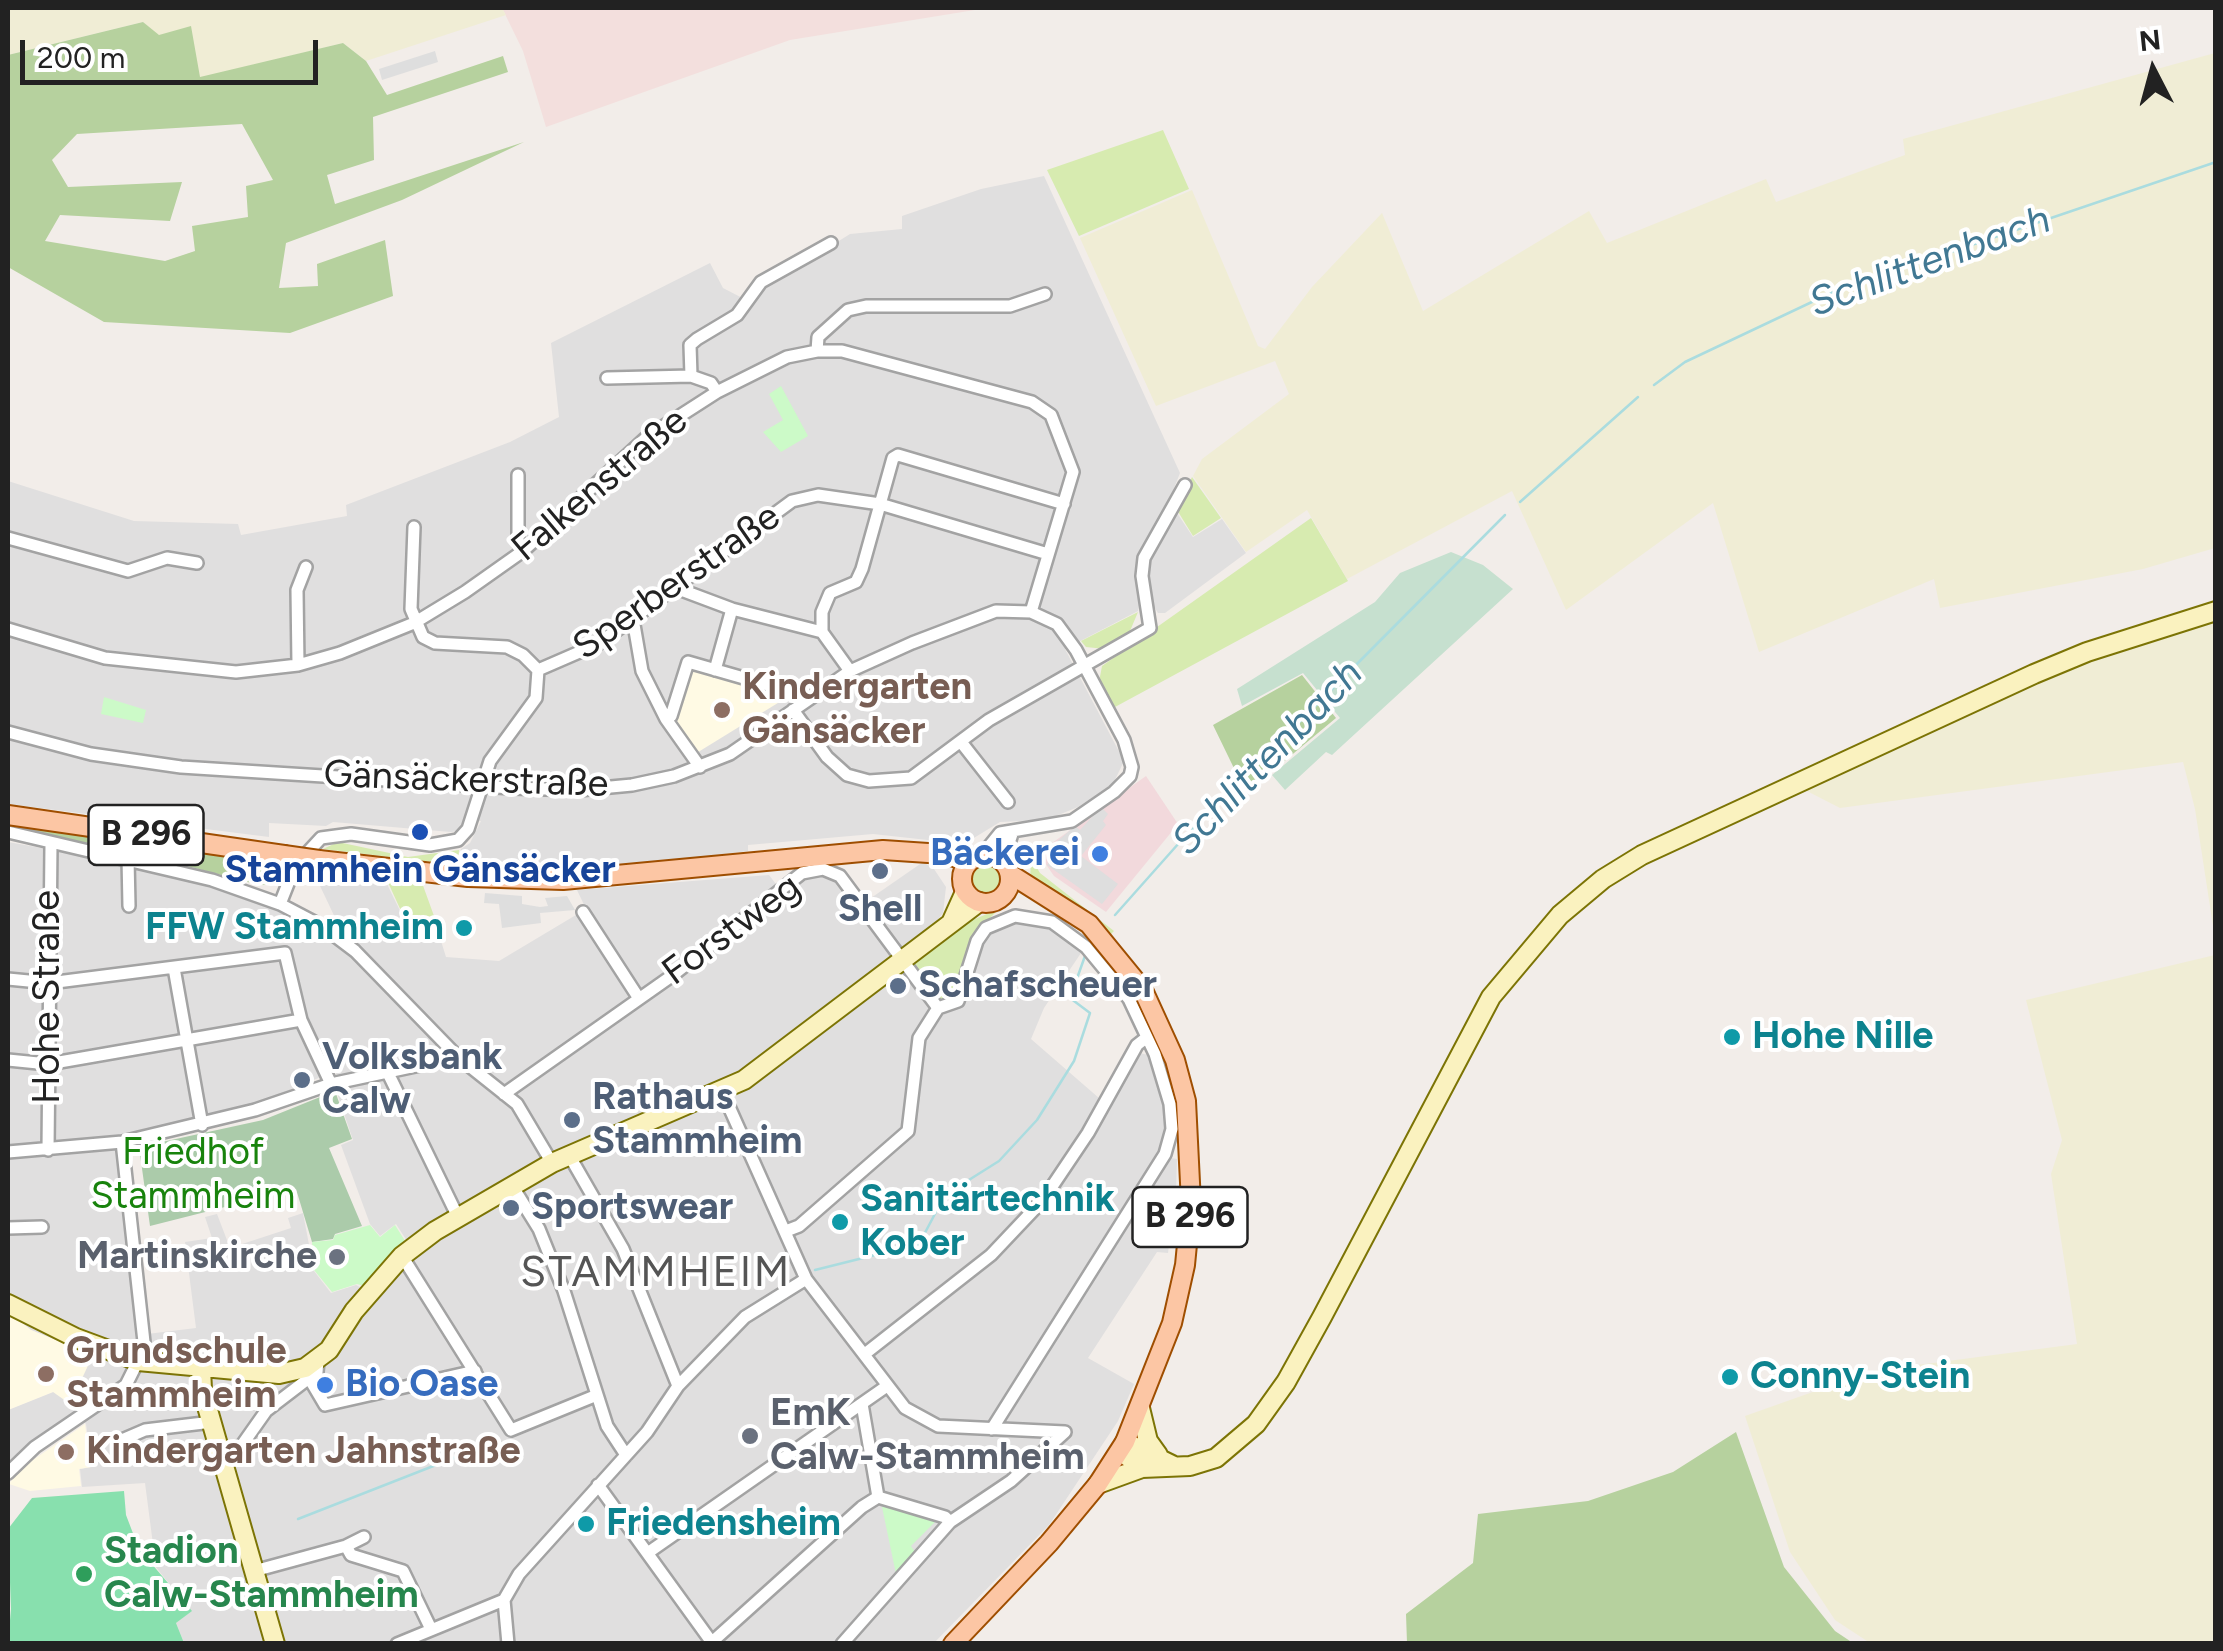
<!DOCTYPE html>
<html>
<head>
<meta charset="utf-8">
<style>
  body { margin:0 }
  #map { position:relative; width:2223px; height:1651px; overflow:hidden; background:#f2ede9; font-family:Figtree,sans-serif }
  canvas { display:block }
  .frame { position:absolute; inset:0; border:10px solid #222; pointer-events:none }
  .north { position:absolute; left:2103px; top:20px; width:100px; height:100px; -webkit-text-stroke:8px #fff; paint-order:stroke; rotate:354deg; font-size:28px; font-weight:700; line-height:40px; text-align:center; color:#222 }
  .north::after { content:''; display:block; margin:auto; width:35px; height:45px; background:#222; clip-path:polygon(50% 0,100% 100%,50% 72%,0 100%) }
  .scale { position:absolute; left:20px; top:40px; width:298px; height:45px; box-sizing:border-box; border:5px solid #222; border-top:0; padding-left:12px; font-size:30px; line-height:35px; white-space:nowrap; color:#222; -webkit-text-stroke:8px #fff; paint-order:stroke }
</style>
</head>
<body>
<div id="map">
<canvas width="2223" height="1651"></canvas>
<div class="frame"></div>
<div class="north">N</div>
<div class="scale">200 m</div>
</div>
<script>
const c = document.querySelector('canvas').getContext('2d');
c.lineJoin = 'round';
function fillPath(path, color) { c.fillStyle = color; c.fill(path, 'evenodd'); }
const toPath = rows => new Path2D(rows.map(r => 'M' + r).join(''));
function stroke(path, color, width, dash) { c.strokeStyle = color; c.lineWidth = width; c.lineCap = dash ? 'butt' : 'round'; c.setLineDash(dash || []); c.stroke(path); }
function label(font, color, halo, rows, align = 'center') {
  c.font = font + ' Figtree,sans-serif'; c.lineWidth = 8; c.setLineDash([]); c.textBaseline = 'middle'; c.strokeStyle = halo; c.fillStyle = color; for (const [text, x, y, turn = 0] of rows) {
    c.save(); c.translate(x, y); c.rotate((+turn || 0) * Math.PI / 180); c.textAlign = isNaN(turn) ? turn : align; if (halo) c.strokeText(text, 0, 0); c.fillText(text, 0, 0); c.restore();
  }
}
fillPath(toPath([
  [1044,176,1180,473,1169,501,1193,537,1222,519,1246,553,1165,613,1158,613,1153,605,1139,606,1138,611,1065,649,1124,761,1113,784,1078,807,1046,820,1000,822,964,844,873,834,748,845,748,851,655,863,561,868,460,864,461,849,470,843,481,821,464,819,458,831,451,832,333,822,326,826,269,823,269,837,8,804,8,481,134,521,238,524,241,535,347,516,346,505,510,442,559,417,551,343,710,263,723,288,752,303,759,291,850,234,902,229,902,216,981,189],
  [8,842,120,862,222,889,279,912,327,941,339,926,312,869,384,878,407,925,437,928,446,957,499,961,586,909,577,890,769,875,782,892,801,876,827,874,838,879,858,907,923,862,934,869,946,887,943,913,930,930,892,958,940,1017,967,997,981,939,995,925,1022,920,1048,928,1081,953,1044,1008,1031,1039,1107,1105,1139,1053,1149,1055,1166,1112,1166,1137,1158,1156,1177,1159,1176,1192,1168,1253,1157,1252,1088,1358,1134,1384,1118,1421,1049,1525,934,1643,184,1643,176,1623,191,1611,151,1561,154,1552,145,1483,82,1487,80,1469,92,1467,86,1424,77,1411,8,1463,8,1410,53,1392,92,1356,31,1330,8,1312],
  [335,1071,341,1088,336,1090,353,1140,341,1145,370,1224,380,1236,396,1224,409,1244,365,1290,356,1285,331,1293,314,1271,303,1213,288,1218,291,1228,230,1248,217,1214,205,1217,212,1238,185,1242,196,1328,139,1335,116,1138,266,1100]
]), '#e0dfdf');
fillPath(toPath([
  [1146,776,1178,824,1106,912,1054,876,1038,853]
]), '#f2d9dc');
fillPath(toPath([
  [694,666,787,693,786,698,695,754,674,723,688,670],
  [8,1312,31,1330,93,1355,70,1404,53,1392,8,1410],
  [85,1424,91,1467,79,1469,81,1486,30,1491,9,1484,20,1469]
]), '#fffae4');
fillPath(toPath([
  [502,8,987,8,790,40,546,127,523,51]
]), '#f3dfdd');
fillPath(toPath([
  [8,8,502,8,506,15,366,61,343,43,200,78,143,22,8,55],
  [2215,53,2215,548,2143,569,1940,608,1934,579,1759,652,1713,503,1566,610,1512,491,1347,579,1307,510,1246,552,1193,476,1202,459,1289,394,1275,361,1156,406,1080,238,1192,190,1258,346,1265,349,1312,287,1382,213,1423,311,1589,211,1607,243,1766,179,1776,202,1905,155,1903,139],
  [2215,616,2215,939,2195,809,2183,762,1840,808,1801,788,2087,658],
  [2215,955,2215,1643,1870,1643,1835,1620,1790,1552,1745,1416,1872,1371,2077,1344,2051,1174,2062,1140,2026,1000]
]), '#f0edd5');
fillPath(toPath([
  [1163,130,1189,189,1079,236,1047,170],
  [1192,477,1221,518,1193,536,1177,510],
  [1311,518,1348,581,1115,707,1110,705,1099,682,1102,666],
  [1138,612,1130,631,1105,649,1086,647,1081,641],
  [338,842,408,857,459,850,458,865,323,849],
  [1031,858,1040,873,1114,931,1109,936,1030,882],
  '967 879a19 19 0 1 1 38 0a19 19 0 1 1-38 0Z',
  [386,878,421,880,438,927,407,924],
  [999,909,977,931,955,996,939,1000,911,968,914,962,970,921]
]), '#d7ebb0');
fillPath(toPath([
  [143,22,159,35,191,26,200,77,343,43,366,61,387,95,503,56,508,72,373,117,374,160,327,175,335,204,524,142,402,200,286,243,279,288,318,286,317,264,385,240,393,296,290,333,104,322,8,267,8,55],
  [242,124,273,180,246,186,248,217,192,226,195,251,165,261,45,241,60,215,170,221,182,182,68,187,52,160,77,134],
  [1302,675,1336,718,1246,793,1213,725],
  [8,821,281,865,272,884,259,885,161,859,51,838,8,826],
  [1736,1432,1784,1567,1835,1631,1853,1643,1407,1643,1406,1614,1473,1563,1478,1514,1588,1501,1673,1472]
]), '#b6d19e');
fillPath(toPath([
  [1451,552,1483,565,1513,589,1332,755,1326,752,1285,790,1272,775,1340,718,1303,673,1242,706,1237,689,1375,602,1400,573]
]), '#c6e0cf');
fillPath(toPath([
  [335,1091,352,1139,329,1148,362,1226,335,1234,333,1239,312,1242,296,1189,150,1226,139,1147,263,1120]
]), '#abcbaa');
fillPath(toPath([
  [781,386,808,436,781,452,763,432,783,420,769,394],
  [104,697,146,710,143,723,101,714],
  [370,1225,380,1237,395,1225,407,1244,367,1287,357,1284,332,1292,314,1270,312,1242,333,1240,335,1235],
  [890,1506,939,1518,911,1546,915,1552,896,1574,882,1507]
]), '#ccfac8');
fillPath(toPath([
  [124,1491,126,1515,139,1549,192,1611,176,1623,184,1643,8,1643,11,1609,8,1529,32,1498]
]), '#88e0ae');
fillPath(toPath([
  [435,51,438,62,382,80,379,69],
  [1101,807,1108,814,1103,821,1106,825,1081,856,1118,884,1102,904,1047,865,1054,857,1047,850,1075,826,1080,830],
  [485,893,522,896,522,904,540,907,548,906,545,898,567,896,575,910,540,913,541,923,502,928,499,904,484,903]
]), '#dedede');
stroke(toPath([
  [1654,385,1685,362,1833,292,2216,162],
  [1520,502,1638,397],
  [1115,915,1179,843,1505,515],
  [815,1270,919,1244,945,1195,999,1161,1037,1120,1074,1061,1090,1013,1070,998,1085,956],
  [298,1519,487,1445]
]), '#aadcdf', 2.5);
const street = toPath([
  [817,351,818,337,848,310,866,306,1010,306,1045,294],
  [691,376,690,345,697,339,737,315,761,282,831,243],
  [607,378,691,376,711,383,717,392],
  [518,475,518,542,523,551],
  [8,538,128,571,167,558,197,563],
  [676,588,732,609,822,632],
  [633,619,642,671,666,719,700,767],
  [8,629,105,658,236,672,298,665,340,653,414,623,465,592,523,551,647,437,717,392,787,357,817,351,842,351,1032,402,1051,415,1073,472,1031,612],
  [298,665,297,590,306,567],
  [538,670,598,644,792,501,818,495,880,504,1048,554],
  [715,670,732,609],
  [850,671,822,632,822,612,830,593,856,582,862,569,893,458,898,455,1064,504],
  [793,710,827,757,847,775,869,781,911,778,989,720,1150,628,1142,576,1144,558,1185,485],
  [666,719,671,716,688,662,796,693,803,702],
  [8,732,91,754,181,767,512,788,579,790,632,785,674,776,730,754,850,671,912,643,996,611,1031,612,1057,624,1076,650,1124,740,1132,767,1130,776,1114,792,1072,821,1000,833,983,854],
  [961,742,1008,802],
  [8,832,212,880,280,904,322,926,355,951,458,1057,517,1104,552,1163],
  [128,858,129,906],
  [1003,861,1013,831],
  [280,904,295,866,321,838,351,834,430,845,458,840,468,829,490,761,536,698,538,670,523,655,507,647,435,643,423,637,411,609,414,527],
  [583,912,638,997],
  [174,968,202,1125],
  [8,979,49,983,285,953,301,1020,331,1084],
  [938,1008,958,1001,977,941,986,928,1015,916,1052,922,1086,947,1129,999,1155,1054,1170,1104,1172,1129,1165,1154,992,1429],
  [8,1060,48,1064,301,1020],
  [388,1073,457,1215],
  [722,1091,806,1279,905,1408,938,1426,1065,1432],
  [504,1094,673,975,802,873,823,869,840,876,938,1008],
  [48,1150,51,844],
  [8,1152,122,1142,255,1110,331,1084,458,1057],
  [569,1155,623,1249,678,1386],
  [511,1184,539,1229,564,1291,607,1426,626,1455],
  [8,1228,42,1227],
  [786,1231,799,1226,908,1131,919,1038,938,1008],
  [402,1256,511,1430,597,1395],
  [866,1353,991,1255,1043,1200,1088,1133,1137,1045,1146,1038],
  [309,1378,325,1405,475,1371],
  [254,1394,266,1411],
  [862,1404,878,1497],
  [124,1439,145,1430,212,1422],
  [223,1456,242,1445,266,1411,317,1372,318,1361],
  [8,1473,35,1447,126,1385,138,1361,144,1342,122,1142],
  [598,1485,713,1644],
  [878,1497,945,1517,950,1522],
  [364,1537,346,1546,351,1555,403,1571,430,1627],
  [649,1552,887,1386],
  [254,1571,346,1546],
  [712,1642,862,1507,878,1497],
  [397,1644,504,1600],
  [508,1644,504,1600,519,1574,647,1432,678,1386,745,1317,806,1279],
  [842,1644,950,1522,1011,1481,1065,1432]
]);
const secondary = toPath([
  [951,923,965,892],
  [8,1304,76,1338,138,1361,279,1374,305,1368,329,1350,354,1311,402,1256,435,1231,552,1163,744,1080,979,902],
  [201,1369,202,1389,275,1644],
  [1140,1408,1148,1441,1158,1455],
  [1125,1442,1128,1457,1142,1468,1190,1466,1216,1458,1256,1424,1286,1382,1322,1317,1491,997,1560,915,1603,879,1642,855,2034,674,2087,652,2216,611],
  [1125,1442,1172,1465],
  [1098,1484,1142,1468]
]);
const primary = toPath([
  [8,815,284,855],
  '962 879a24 24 0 1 1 48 0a24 24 0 1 1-48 0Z',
  [319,860,468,877,563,880,883,850,943,854,968,861],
  [953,1644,1049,1543,1098,1484,1125,1442,1172,1323,1185,1265,1191,1203,1186,1101,1175,1060,1143,990,1089,924,1010,874]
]);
stroke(street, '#a3a3a3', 16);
stroke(secondary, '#7c7405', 22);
stroke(primary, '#9f4e00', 22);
stroke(street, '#fff', 11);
stroke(secondary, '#faf2bf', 18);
stroke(primary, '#fcc6a4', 18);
const primaryBridge = toPath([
  [284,855,319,860]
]);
stroke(primaryBridge, '#9f4e00', 22, []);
stroke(primaryBridge, '#fcc6a4', 18);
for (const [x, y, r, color] of [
  [722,710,10,"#8d6e63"],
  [420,832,10,"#1a4fb4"],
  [1100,854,10,"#3f7fe0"],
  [880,871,10,"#5c6f8a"],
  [464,928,10,"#0f9aa8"],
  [898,986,10,"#5c6f8a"],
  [1732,1037,10,"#0f9aa8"],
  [302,1080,10,"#5c6f8a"],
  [572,1120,10,"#5c6f8a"],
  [511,1208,10,"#5c6f8a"],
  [840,1222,10,"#0f9aa8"],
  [337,1257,10,"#6b7280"],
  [46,1374,10,"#8d6e63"],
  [1730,1377,10,"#0f9aa8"],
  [325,1385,10,"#3f7fe0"],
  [750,1436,10,"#6b7280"],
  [66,1452,10,"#8d6e63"],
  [586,1524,10,"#0f9aa8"],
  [84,1574,10,"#2e9e5b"]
]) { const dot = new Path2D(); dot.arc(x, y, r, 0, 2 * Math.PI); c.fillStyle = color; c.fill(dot); stroke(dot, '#fff', 4); }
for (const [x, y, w] of [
  [146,835,115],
  [1190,1217,115]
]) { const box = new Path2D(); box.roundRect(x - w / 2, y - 30, w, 60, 8); c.fillStyle = '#fff'; c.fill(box); stroke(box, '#222', 2.5); }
label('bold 35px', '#222', null, [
  ["B 296",146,835],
  ["B 296",1190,1217]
]);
label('38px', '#222', '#fff', [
  ["Falkenstraße",600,485,-40],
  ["Sperberstraße",677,582,-35],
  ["Gänsäckerstraße",466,780,2],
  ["Forstweg",732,930,-36],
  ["Hohe Straße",48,997,-90]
]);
label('bold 38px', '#785e54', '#fff', [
  ["Kindergarten",742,688],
  ["Gänsäcker",742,732],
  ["Grundschule",66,1352],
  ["Stammheim",66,1396],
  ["Kindergarten Jahnstraße",86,1452]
], 'left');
label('bold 38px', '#366cbe', '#fff', [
  ["Bäckerei",1080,854],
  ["Bio Oase",345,1385,"left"]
], 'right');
label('bold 38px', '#164399', '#fff', [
  ["Stammhein Gänsäcker",420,871]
]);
label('bold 38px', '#4e5e75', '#fff', [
  ["Shell",880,910,"center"],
  ["Schafscheuer",918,986],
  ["Volksbank",322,1058],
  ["Calw",322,1102],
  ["Rathaus",592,1098],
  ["Stammheim",592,1142],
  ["Sportswear",531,1208]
], 'left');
label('bold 38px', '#0d838f', '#fff', [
  ["FFW Stammheim",444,928,"right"],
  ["Hohe Nille",1752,1037],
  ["Sanitärtechnik",860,1200],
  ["Kober",860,1244],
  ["Conny-Stein",1750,1377],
  ["Friedensheim",606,1524]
], 'left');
label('38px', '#18830c', '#fff', [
  ["Friedhof",193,1153],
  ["Stammheim",193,1197]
]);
label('bold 38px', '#5b616d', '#fff', [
  ["Martinskirche",317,1257],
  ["EmK",770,1414,"left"],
  ["Calw-Stammheim",770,1458,"left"]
], 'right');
label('bold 38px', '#27864d', '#fff', [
  ["Stadion",104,1552],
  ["Calw-Stammheim",104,1596]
], 'left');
label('italic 40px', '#417893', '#fff', [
  ["Schlittenbach",1930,262,-20],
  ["Schlittenbach",1268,758,-46]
]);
c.letterSpacing = '2.5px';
label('42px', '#555', '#fff', [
  ["STAMMHEIM",656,1274]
]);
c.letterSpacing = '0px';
</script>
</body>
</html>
